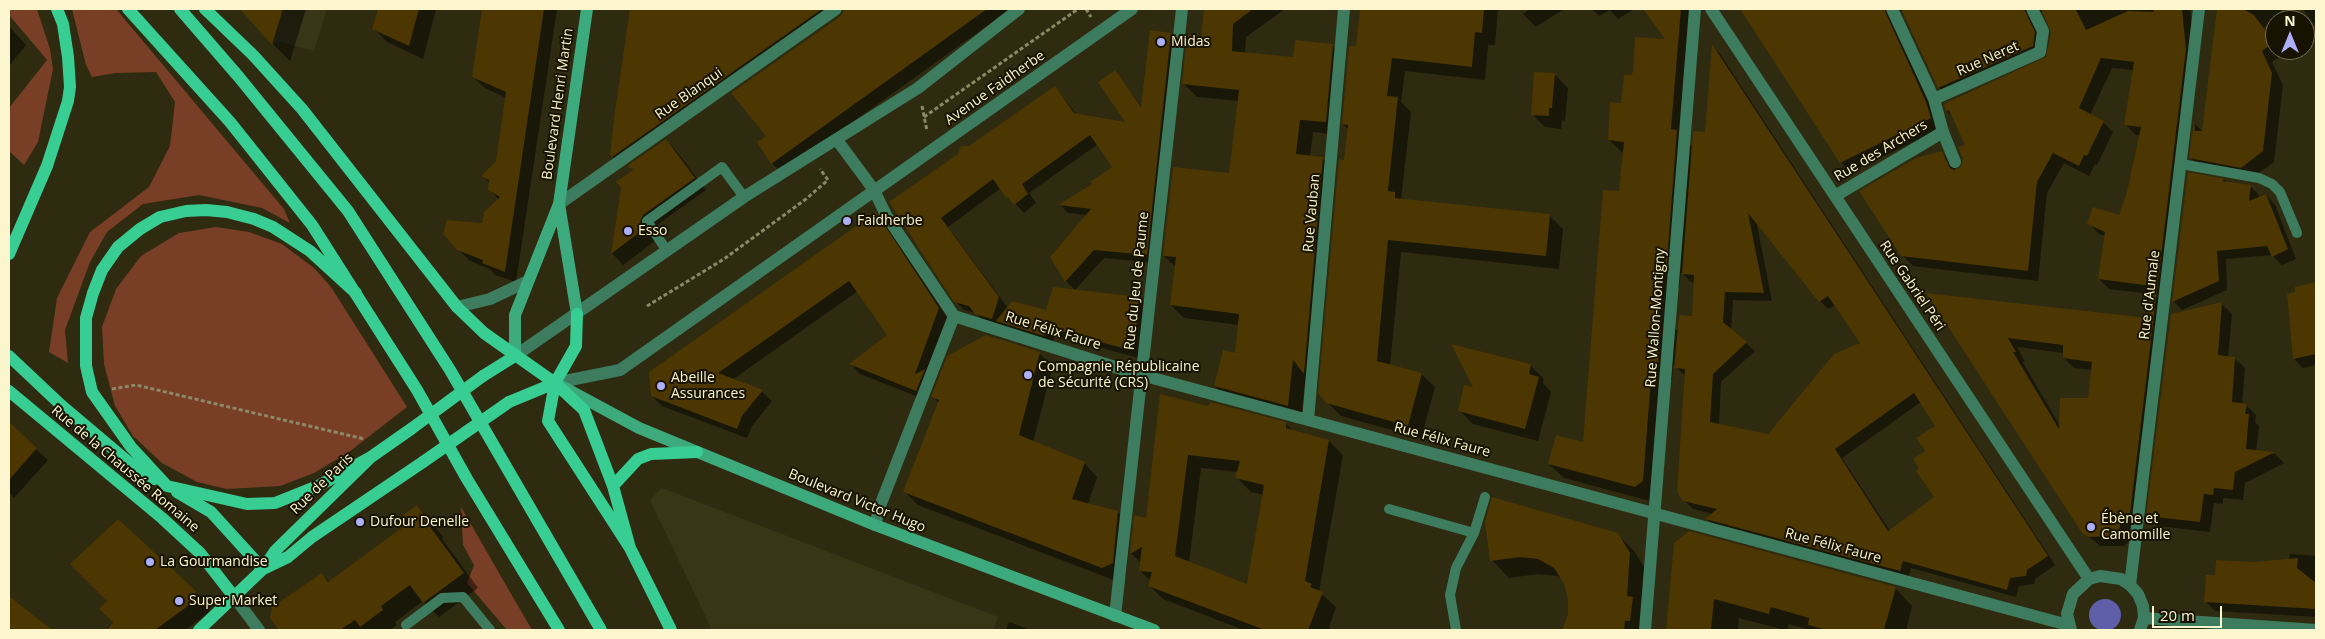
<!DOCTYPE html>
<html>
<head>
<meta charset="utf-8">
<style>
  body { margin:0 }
  #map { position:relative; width:2325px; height:639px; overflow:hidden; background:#2e2b10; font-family:"Open Sans",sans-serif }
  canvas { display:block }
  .frame { position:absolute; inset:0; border:10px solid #fbf6cd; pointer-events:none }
  .north { position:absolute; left:2265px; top:10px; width:50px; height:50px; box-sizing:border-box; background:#171300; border:1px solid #726e52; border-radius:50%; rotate:0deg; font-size:14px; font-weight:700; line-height:20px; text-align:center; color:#fbf6cd }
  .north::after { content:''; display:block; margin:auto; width:18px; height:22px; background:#adaffb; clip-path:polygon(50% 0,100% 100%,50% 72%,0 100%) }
  .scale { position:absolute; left:2152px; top:606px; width:70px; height:22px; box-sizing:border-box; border:2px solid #fbf6cd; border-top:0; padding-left:6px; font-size:15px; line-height:18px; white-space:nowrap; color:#fbf6cd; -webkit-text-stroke:4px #171300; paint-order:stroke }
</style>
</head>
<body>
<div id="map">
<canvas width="2325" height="639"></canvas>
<div class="frame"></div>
<div class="north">N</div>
<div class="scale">20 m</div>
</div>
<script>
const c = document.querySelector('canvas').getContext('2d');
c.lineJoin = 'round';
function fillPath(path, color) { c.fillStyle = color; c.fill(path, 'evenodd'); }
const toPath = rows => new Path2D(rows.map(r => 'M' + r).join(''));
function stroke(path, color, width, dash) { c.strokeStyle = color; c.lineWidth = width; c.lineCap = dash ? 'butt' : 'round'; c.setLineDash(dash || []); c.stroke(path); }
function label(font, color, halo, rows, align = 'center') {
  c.font = font + ' "Open Sans",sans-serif'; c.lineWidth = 4; c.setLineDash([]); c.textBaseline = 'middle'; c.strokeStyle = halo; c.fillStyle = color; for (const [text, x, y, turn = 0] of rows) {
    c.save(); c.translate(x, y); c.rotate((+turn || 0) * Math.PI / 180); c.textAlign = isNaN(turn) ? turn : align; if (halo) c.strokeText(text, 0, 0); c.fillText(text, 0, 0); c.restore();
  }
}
fillPath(toPath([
  [240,9,327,9,314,51,277,41,272,45],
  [662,488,998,617,993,630,712,630,650,500]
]), '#393618');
fillPath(toPath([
  [9,9,37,9,50,49,53,69,38,142,24,165,9,151,9,108,47,60,9,15],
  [72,9,116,9,284,209,290,223,262,208,199,195,143,204,107,232,90,262,65,330,68,363,49,352,57,298,90,232,149,187,170,146,175,102,156,72,116,73,92,77,86,65],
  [216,227,249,232,282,244,314,268,331,287,407,407,349,452,314,473,280,486,227,489,197,482,162,463,133,436,115,406,104,364,102,327,116,289,141,256,179,233],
  [461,507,532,630,507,630,467,583,474,565,463,545]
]), '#783e26');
fillPath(toPath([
  '2089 615a16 16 0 1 1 32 0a16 16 0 1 1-32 0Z'
]), '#5f5ea9');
fillPath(toPath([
  [242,9,306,9,290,61,273,44],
  [379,9,436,9,423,59,387,42,374,28],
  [483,9,557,9,516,282,495,275,490,269,470,261,458,249,483,225,499,200,490,190,490,183,483,176,497,162,506,98,485,88,473,77],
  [631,9,1010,9,782,173,772,163,767,136,844,11,621,165,611,155],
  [1205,9,1285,9,1246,37,1245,53,1294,58,1332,45,1346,59,1339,135,1313,132,1310,157,1322,158,1336,172,1317,386,1306,374,1301,419,1228,399,1215,386,1236,354,1239,325,1184,318,1171,305,1176,267,1164,256,1230,174,1239,101,1197,97,1183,83,1202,38],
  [1361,9,1498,9,1495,45,1488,45,1485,80,1405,71,1401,102,1411,112,1401,200,1549,215,1563,229,1559,269,1401,252,1390,366,1421,374,1435,387,1421,438,1341,416,1327,402,1348,129,1343,124,1357,48],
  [1530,9,1564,9,1536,27,1523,14],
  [1592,9,1634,9,1618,19,1610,10,1599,16],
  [1644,9,1694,9,1685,140,1693,148,1707,133,1713,47,1720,54,2055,565,2035,579,2034,584,2019,586,2016,597,1911,568,1908,579,1715,527,1707,519,1713,514,1693,509,1684,500,1686,376,1673,365,1672,380,1666,380,1650,501,1564,478,1549,464,1584,444,1620,192,1624,154,1609,140,1631,77,1668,41],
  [1756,220,1820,301,1828,309,1836,305,1862,343,1769,436,1719,425,1721,382,1755,351,1731,330,1733,300,1772,301],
  [1681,272,1691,282,1695,283,1693,317,1678,332,1671,324,1674,287,1679,288],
  [1921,402,1937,426,1927,452,1936,497,1890,531,1842,458],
  [1741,9,2190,9,2196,60,2129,542,2124,546,2100,546,2083,532,1928,295,2149,320,2152,294,2109,289,2099,279,2105,236,2099,234,2089,223,2120,216,2128,192,2141,136,2136,135,2126,125,2134,70,2112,68,2090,115,2103,122,2113,132,2097,165,2095,164,2089,176,2064,163,2047,193,2038,281,1913,266,1902,255,1941,152,1952,163,1956,171,1962,168,1967,146,1953,117,1947,111,2047,58,2052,28,2043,12,2039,11,2044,43,1949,98,1939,88,1903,11,1898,12,1940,129,1851,172,1841,162],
  [2017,347,2064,353,2064,358,2074,368,2092,370,2089,399,2060,426,2022,361,2025,362],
  [2219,9,2283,9,2264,28,2275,42,2275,50,2281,50,2284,54,2272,62,2283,85,2274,162,2252,178,2202,169,2191,158,2195,124,2203,132],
  [2303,9,2316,9,2316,28,2315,26],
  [9,26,26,45,9,66],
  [1171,34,1179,43,1155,263,1104,258,1075,290,1066,281,1052,257,1087,215,1068,213,1060,205,1094,184,1114,168,1098,144,1029,193,1036,203,1024,213,1001,188,948,227,1008,308,1047,312,1139,298,1148,307,1142,359,1055,335,1053,344,986,323,976,313,964,310,955,301,891,203,1055,87,1077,115,1127,123,1115,72,1142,107],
  [1555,75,1568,88,1565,121,1562,120,1561,129,1545,127,1532,114],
  [666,140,677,152,706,190,654,227,655,241,623,265,612,253,622,188,633,171,629,166],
  [2189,174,2225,180,2228,183,2250,186,2259,195,2259,198,2266,195,2275,205,2296,259,2282,265,2272,255,2226,259,2227,290,2182,310,2173,301],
  [875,214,885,223,948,319,926,400,860,374,851,364,889,335,858,291,732,380,762,392,772,401,752,426,747,438,662,406,652,396],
  [2316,283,2316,365,2303,368,2294,359,2288,295,2296,293,2296,288],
  [2222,304,2232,314,2228,357,2234,358,2245,368,2242,405,2246,405,2256,415,2255,422,2259,426,2256,451,2275,454,2284,463,2245,483,2243,500,2223,498,2223,504,2214,503,2210,532,2158,526,2148,516],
  [1039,353,1053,366,1033,442,1084,463,1097,477,1088,504,1118,512,1131,525,1126,576,1116,581,918,505,905,492,939,403,933,397],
  [1531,366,1544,379,1543,383,1551,392,1538,441,1473,424,1460,411,1476,389],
  [1161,396,1286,424,1294,432,1329,441,1343,455,1319,592,1336,607,1329,627,1332,630,1244,630,1163,599,1149,585,1151,581,1140,571,1141,563,1131,553,1147,519],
  [1201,468,1238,472,1237,478,1251,492,1264,495,1248,586,1189,563],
  [9,424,48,460,14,498,9,493],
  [417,506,431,521,443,537,442,539,478,588,439,617,423,601,395,622,397,625,390,630,281,630,272,618,322,574,330,582,409,524],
  [1617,534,1635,552,1647,572,1648,630,1564,630,1569,615,1569,598,1562,579,1557,576,1538,574,1509,578,1492,560],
  [1675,543,1895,588,1912,606,1906,630,1810,630,1789,624,1787,630,1785,630,1739,618,1738,630,1667,630],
  [2290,554,2316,556,2316,617,2215,611,2206,602,2216,577,2253,564,2289,560],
  [195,592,209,605,208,613,185,630,106,630,113,622,100,609],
  [9,597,50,630,9,630],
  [1009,622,1031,630,1006,630]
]), '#0007');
fillPath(toPath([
  [240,9,283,9,272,45],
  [378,9,419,9,409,46,372,29],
  [482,9,544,9,505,272,482,263,483,260,457,250,443,234,447,220,482,223,484,212,500,197,488,190,489,180,481,176,496,161,506,92,472,77],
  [630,9,822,9,612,157,610,155,615,111],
  [844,9,987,9,771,164,757,142,766,136,731,93,841,16],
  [1204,9,1253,9,1233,24,1232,51,1293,57,1295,40,1333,44,1326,122,1300,120,1296,154,1323,157,1304,374,1293,360,1288,406,1214,386,1223,350,1235,353,1239,314,1170,305,1176,257,1163,256,1173,167,1229,173,1239,90,1182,84,1187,35,1201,36],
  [1360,9,1484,9,1482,33,1475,32,1472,67,1392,58,1387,96,1398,97,1388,191,1395,192,1395,198,1550,214,1546,256,1388,240,1377,361,1422,373,1408,426,1326,403,1318,393,1339,159,1344,160,1348,125,1342,124,1349,46,1356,46],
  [1643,9,1681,9,1671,129,1677,130,1666,274,1660,274,1657,314,1662,314,1658,367,1652,366,1643,481,1635,487,1548,464,1556,435,1583,442,1603,190,1619,191,1624,142,1608,140,1610,102,1621,103,1624,75,1631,75,1633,72,1635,37,1665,39],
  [1740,9,1884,9,1926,102,1931,118,1840,163],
  [1901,9,2024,9,2035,32,2033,46,1938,88],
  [2041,9,2076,10,2086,30,2128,11,2154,12,2153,9,2182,9,2186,49,2130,514,2122,514,2119,532,2114,536,2089,537,2082,533,1926,293,2148,318,2152,286,2098,279,2105,232,2087,224,2093,207,2119,215,2127,192,2141,127,2124,125,2134,62,2101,58,2079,108,2104,121,2087,156,2084,155,2079,166,2053,153,2037,182,2028,271,1901,256,1859,191,1916,158,1942,151,1950,168,1954,170,1961,167,1963,159,1958,147,1965,145,1949,110,1946,111,1944,104,2046,57,2051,32],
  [2008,338,2063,345,2063,358,2092,362,2088,398,2060,398,2059,429,2013,352,2016,352],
  [2217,9,2243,9,2254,15,2274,42,2262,51,2272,73,2263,151,2241,168,2189,158,2194,121,2195,131,2202,131],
  [1150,30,1171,33,1147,255,1094,250,1065,282,1050,257,1091,209,1058,205,1092,184,1090,182,1112,167,1090,135,1022,184,1028,194,1014,205,1008,197,1006,198,993,179,941,218,999,297,992,319,975,314,969,306,954,302,889,202,958,154,961,146,969,146,1055,86,1074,113,1125,122,1098,82,1115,70,1141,107],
  [1712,44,2048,556,2027,570,2026,576,2010,578,2007,590,1903,561,1900,571,1705,519,1717,509,1683,501,1677,492,1685,369,1674,368,1679,315,1692,316,1694,275,1682,274,1693,131,1705,132],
  [1748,213,1819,302,1828,296,1860,343,1834,354,1768,434,1710,422,1713,374,1747,342,1723,322,1725,292,1764,293],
  [1914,393,1935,426,1916,438,1925,451,1913,459,1919,468,1916,471,1934,497,1888,531,1835,449],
  [1534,72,1555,73,1552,108,1549,108,1549,116,1531,115],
  [666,139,695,178,643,215,640,222,644,229,611,254,621,188,616,182,633,170,627,166],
  [2188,172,2225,179,2222,181,2251,185,2249,201,2266,194,2288,249,2272,257,2267,246,2217,251,2219,281,2172,302],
  [876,212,939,308,915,374,925,369,916,391,849,364,887,335,849,281,718,373,763,390,742,416,737,429,651,396,649,372],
  [2316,282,2316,354,2293,359,2287,294,2295,292,2295,287],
  [1053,287,1140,297,1133,351,1046,327,1044,336,996,321,1012,301,1046,310],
  [2222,302,2218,355,2235,357,2232,402,2247,404,2245,414,2249,414,2246,449,2275,452,2235,472,2233,490,2214,488,2213,495,2204,494,2200,522,2146,516,2171,314],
  [986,335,1040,352,1019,435,1085,462,1072,499,1118,511,1113,563,1102,568,903,492,939,400,931,397,947,356],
  [1451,344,1531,364,1529,374,1539,377,1525,429,1458,411,1464,385,1473,387],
  [1160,394,1208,406,1210,402,1286,422,1286,428,1329,440,1305,581,1312,584,1310,587,1323,592,1308,630,1265,630,1148,586,1152,572,1139,571,1142,547,1130,554,1134,515,1146,518],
  [1188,455,1240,461,1235,478,1264,485,1247,584,1175,556],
  [9,422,37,448,9,480],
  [1492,497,1618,533,1630,553,1627,596,1633,597,1630,621,1625,621,1624,630,1562,630,1568,614,1568,599,1564,584,1554,568,1538,559,1520,557,1490,561,1485,522],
  [417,505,429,521,428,524,464,573,423,603,410,585,381,606,383,610,360,627,355,620,340,630,279,630,270,618,272,607,322,573,328,582,407,524,402,516],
  [118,519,196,591,196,600,155,630,107,630,113,622,99,609,107,601,70,564],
  [1689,531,1896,587,1884,630,1827,630,1808,625,1809,618,1771,607,1769,614,1714,599,1711,630,1666,630,1674,543],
  [2298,558,2297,568,2316,583,2316,609,2204,602,2206,575,2215,575,2216,560,2253,562],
  [9,596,52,630,9,630]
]), '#4c3602');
stroke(toPath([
  [1086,9,1091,17],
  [922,106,927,131],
  [924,117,1078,9],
  [647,306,724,259,806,199,828,180,820,169],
  [112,389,136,385,364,439]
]), '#8d8967', 3, [4, 2.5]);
stroke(toPath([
  [2181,164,2259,178,2272,184,2280,192,2297,233],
  [667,251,647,221,722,167,744,197],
  [1389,509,1474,533],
  [406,625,442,598,463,597,490,630],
  [1456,630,1450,595,1456,568,1474,533,1485,497]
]), '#3d7c5f', 10);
stroke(toPath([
  [1711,9,2089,579],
  [1892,9,1934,99,1943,132,1955,162],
  [1934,99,2040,52,2043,31,2032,9],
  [837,140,874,190,886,215,954,316,1134,373,2068,625],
  [1835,196,1943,132],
  [559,204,836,9],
  [457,307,490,299,526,282],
  [1308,420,1344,9],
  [875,525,880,506,954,316],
  [2130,585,2199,9],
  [235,598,259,630],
  [1115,616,1182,9],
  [2144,618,2316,630],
  [1645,630,1695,9],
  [2071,630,2067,614,2073,594,2089,579,2100,576,2121,579,2130,585,2138,594,2143,606,2144,618,2140,630]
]), '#3d7c5f', 12);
stroke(toPath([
  [515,356,744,197,918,88,1019,9],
  [555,383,620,370,1132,9]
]), '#3d7c5f', 12);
stroke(toPath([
  [559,204,577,314],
  [515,356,515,315,559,204,587,9],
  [563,387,639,428,875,525,1154,630]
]), '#3daa7d', 12);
stroke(toPath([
  [128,9,230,122,312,225,417,390,467,479,559,630],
  [180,9,238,76,348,211,450,370,601,630],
  [205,9,253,55,302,109,457,307,484,333,555,383,584,410,613,486,630,548],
  [9,254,47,166,68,101,70,87,68,57,63,24,57,9],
  [356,293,310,251,273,227,254,219,227,212,206,210,186,211,160,217,140,229,118,247,102,270,93,293,86,318,86,366,92,392,131,447,167,486,247,504,275,503,320,485,371,457],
  [577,314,576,346,555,383,548,421,630,548,671,630],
  [9,356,61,405,132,465,155,479],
  [483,376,515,356],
  [9,391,162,518,200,553,235,598],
  [509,402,555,383],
  [613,486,638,459,651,454,697,452],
  [177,492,211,512,263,569],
  [263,569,288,557,312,537,423,462],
  [199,630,263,569,275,551,371,457,411,429]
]), '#37cd93', 12);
stroke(toPath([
  [411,429,483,376],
  [423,462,509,402]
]), '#37cd93', 12);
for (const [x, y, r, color] of [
  [1161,42,5,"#adaffb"],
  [847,221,5,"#adaffb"],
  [628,231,5,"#adaffb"],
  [1028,375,5,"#adaffb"],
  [661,386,5,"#adaffb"],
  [360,522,5,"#adaffb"],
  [2091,527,5,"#adaffb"],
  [150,562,5,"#adaffb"],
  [179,601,5,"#adaffb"]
]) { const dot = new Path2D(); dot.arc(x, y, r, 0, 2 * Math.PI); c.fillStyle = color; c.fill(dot); stroke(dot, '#171300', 2); }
label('14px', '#fbf6cd', '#171300', [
  ["Midas",1171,42],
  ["Faidherbe",857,221],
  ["Esso",638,231],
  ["Compagnie Républicaine",1038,367],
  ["de Sécurité (CRS)",1038,383],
  ["Abeille",671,378],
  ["Assurances",671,394],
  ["Ébène et",2101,519],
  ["Camomille",2101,535],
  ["Dufour Denelle",370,522],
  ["La Gourmandise",160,562],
  ["Super Market",189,601]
], 'left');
label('14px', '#fbf6cd', '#171300', [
  ["Rue Neret",1988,59,-24],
  ["Avenue Faidherbe",995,88,-35],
  ["Rue Blanqui",689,94,-35],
  ["Boulevard Henri Martin",558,104,-82],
  ["Rue des Archers",1881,151,-31],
  ["Rue Vauban",1312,213,-85],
  ["Rue du Jeu de Paume",1137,281,-84],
  ["Rue Gabriel Péri",1912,286,56],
  ["Rue d'Aumale",2150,295,-83],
  ["Rue Wallon-Montigny",1656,318,-86],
  ["Rue Félix Faure",1053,331,17],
  ["Rue Félix Faure",1442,440,15],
  ["Rue de la Chaussée Romaine",125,469,40],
  ["Rue de Paris",322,484,-44],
  ["Boulevard Victor Hugo",857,501,22],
  ["Rue Félix Faure",1833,546,15]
]);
</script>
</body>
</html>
